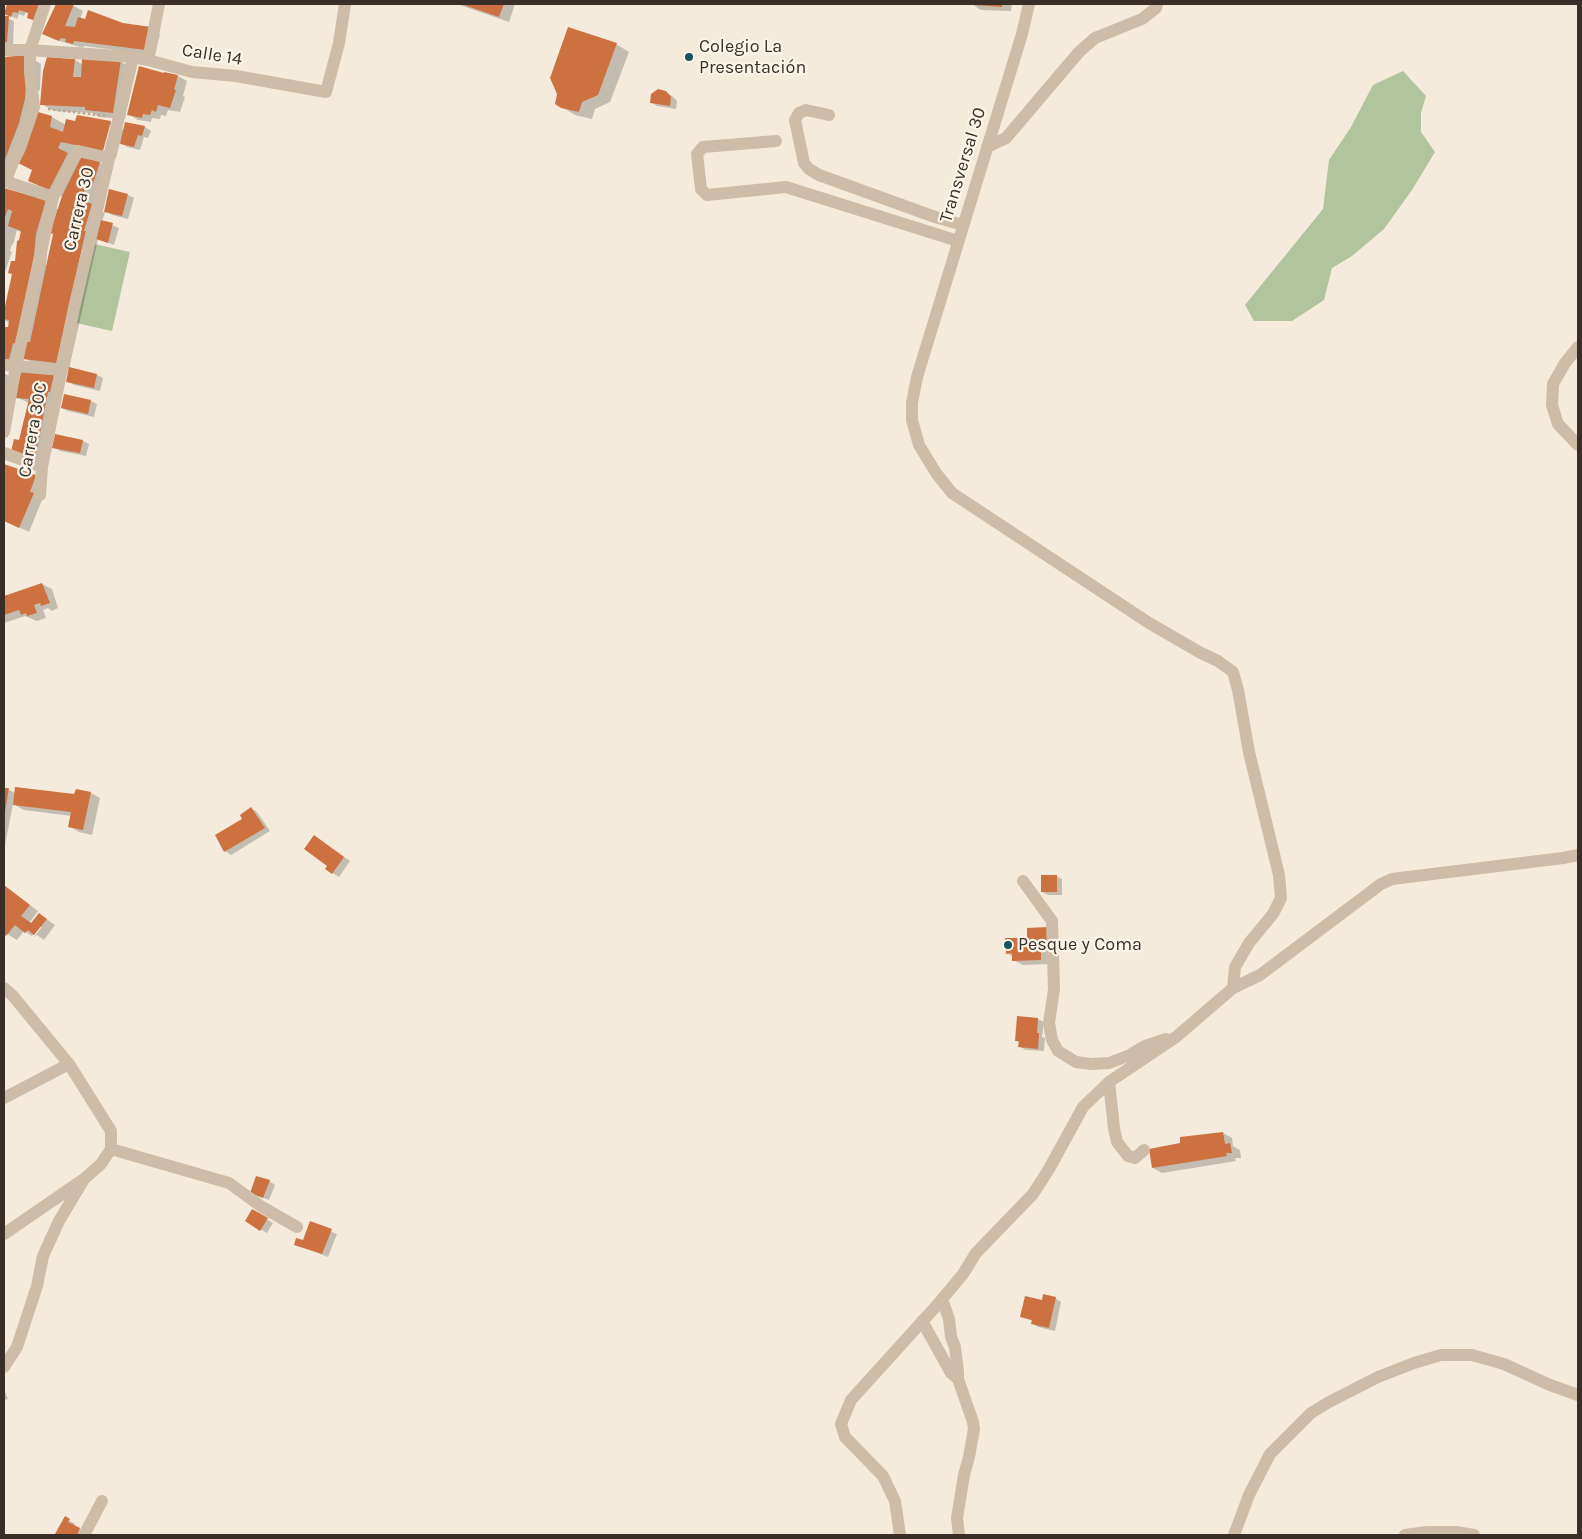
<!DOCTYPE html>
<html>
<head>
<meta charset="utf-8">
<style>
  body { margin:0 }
  #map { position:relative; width:1582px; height:1539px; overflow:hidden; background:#f4ebdc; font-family:Karla,sans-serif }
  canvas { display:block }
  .frame { position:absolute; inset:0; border:5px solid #392f28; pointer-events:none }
</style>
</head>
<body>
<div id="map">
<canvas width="1582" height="1539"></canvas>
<div class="frame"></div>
</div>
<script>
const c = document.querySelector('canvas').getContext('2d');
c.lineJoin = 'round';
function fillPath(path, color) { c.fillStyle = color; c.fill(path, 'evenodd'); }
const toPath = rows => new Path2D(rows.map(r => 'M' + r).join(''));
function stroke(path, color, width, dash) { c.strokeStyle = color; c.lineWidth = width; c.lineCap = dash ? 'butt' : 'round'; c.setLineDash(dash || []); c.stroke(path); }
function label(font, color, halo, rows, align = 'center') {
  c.font = font + ' Karla,sans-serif'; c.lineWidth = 4.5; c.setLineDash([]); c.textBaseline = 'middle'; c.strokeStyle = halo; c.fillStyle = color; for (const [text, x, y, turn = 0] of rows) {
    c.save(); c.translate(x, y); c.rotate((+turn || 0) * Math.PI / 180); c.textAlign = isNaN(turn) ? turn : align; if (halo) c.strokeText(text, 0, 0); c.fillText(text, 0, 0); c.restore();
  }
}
fillPath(toPath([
  [1403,71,1426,96,1421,113,1421,132,1435,152,1412,190,1384,229,1352,256,1332,268,1324,300,1292,321,1254,321,1245,305,1323,209,1329,160,1351,127,1373,85],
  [94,244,130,252,112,331,76,323]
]), '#b2c49b');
fillPath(toPath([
  [8,4,46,4,34,21,28,17,29,13,26,12,24,16,19,14,17,19,5,13],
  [57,4,70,4,83,11,80,19,150,28,160,34,155,55,84,46,83,48,53,39,44,34],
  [457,4,515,4,509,22],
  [972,4,1012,4,1011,11,981,10],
  [4,17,14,21,13,45,4,44],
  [616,44,629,52,610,102,595,109,592,119,575,115,562,107],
  [28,56,41,64,40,90,38,91,38,107,39,113,52,117,66,125,76,122,110,122,124,130,126,123,145,127,151,131,148,138,144,137,140,150,127,147,120,142,116,158,103,155,111,125,108,125,100,163,112,170,94,207,105,213,102,221,119,228,114,245,98,239,69,369,97,375,103,378,100,391,74,385,68,381,70,369,37,365,24,358,4,364,4,333,5,328,9,328,10,323,4,320,4,312,6,312,13,275,9,273,16,263,22,233,17,230,13,245,12,244,10,251,12,252,5,272,4,271,5,189,45,202,59,210,63,197,29,180,34,170,19,162,13,179,4,188,5,94,4,94,4,58],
  [51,232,54,234,48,265,46,265,48,242],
  [75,60,83,65,121,62,134,69,125,119,99,117,93,113,54,111,42,104],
  [178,76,187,81,183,96,185,97,180,112,168,110,166,116,161,115,160,119,152,118,151,122,138,120,128,114],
  [666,92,672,96,677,101,676,109,657,106,651,102],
  [110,191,128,195,134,198,128,219,112,215,106,211],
  [4,373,14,379,4,447],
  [22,373,54,377,63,382,44,463,22,456,20,442,29,403,16,397],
  [65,395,91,401,97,404,94,417,68,411,62,408],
  [83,441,89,444,86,456,60,451,54,447],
  [5,466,36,476,42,500,29,532,4,520],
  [42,584,52,589,58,608,52,611,48,608,43,610,46,618,37,621,25,616,4,623,4,597],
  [4,789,9,790,15,793,75,795,91,793,100,798,92,835,79,832,70,827,72,816,24,810,13,804,4,850],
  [251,808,257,812,270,831,231,855,225,851],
  [320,840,350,861,339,877,326,869,328,865],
  [1056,876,1062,879,1062,895,1048,895,1042,892],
  [4,886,38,911,30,922,32,924,39,914,55,925,44,940,37,935,34,937,42,927,39,927,32,936,24,931,17,940,4,932],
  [1048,928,1050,964,1023,965,1013,960,1013,957,1007,953],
  [1038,1019,1044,1022,1042,1037,1045,1038,1044,1051,1026,1050,1019,1046,1020,1043,1016,1041],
  [1223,1133,1232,1138,1233,1146,1240,1150,1241,1158,1235,1158,1236,1161,1162,1173,1153,1168],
  [269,1181,275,1185,269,1200,251,1193],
  [253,1211,273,1223,267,1233,246,1221],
  [310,1223,337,1234,328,1257,295,1244,304,1242],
  [1055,1298,1061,1302,1055,1331,1038,1327,1032,1323,1033,1321,1021,1317,1043,1301],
  [4,1390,8,1399,4,1400],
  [65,1518,75,1524,74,1526,86,1533,84,1535,60,1535,57,1533]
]), '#0003');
fillPath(toPath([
  [7,4,39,4,33,20,27,18,28,13,19,10,18,13,13,12,11,17,4,14],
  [56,4,74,4,65,26,75,27,78,17,85,19,88,10,123,23,151,27,146,50,74,41,73,44,65,42,66,39,61,38,59,41,42,34],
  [461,4,504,4,499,17],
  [975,4,1002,4,1002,7,975,5],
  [4,16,9,16,7,42,4,42],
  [568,27,617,43,598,95,582,102,579,112,561,108,555,104,557,94,550,78],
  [28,55,25,99,19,123,4,162,4,57],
  [47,57,75,59,73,77,81,77,82,58,121,60,113,113,85,110,85,107,40,105,43,71],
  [139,66,164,73,164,72,178,75,174,90,176,90,170,108,158,105,156,112,152,110,150,115,143,114,142,118,127,115],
  [658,89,666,91,671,97,670,106,650,103,651,94],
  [38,112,52,116,50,127,63,132,66,119,75,121,77,115,111,121,103,151,61,142,58,148,68,153,49,190,28,181,32,170,18,163],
  [125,122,145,126,142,136,138,135,134,147,120,144],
  [82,155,100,162,92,187,86,185,81,200,92,204,84,231,86,231,56,363,23,359,27,342,30,342,53,234,50,233,62,196],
  [4,188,46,200,36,234,34,256,16,344,13,343,9,360,4,359,4,327,8,327,9,320,4,319,4,311,12,274,8,273,11,261,15,261,17,241,19,240,21,231,8,226,12,211,8,209,4,220],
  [109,189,128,194,122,216,104,212],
  [101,220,113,223,108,243,96,239],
  [69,367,97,374,94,388,66,382],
  [21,371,54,375,50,392,48,392,35,459,11,452,14,439,19,440,29,399,15,398],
  [64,394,91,400,88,414,61,408],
  [55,434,83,440,80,453,52,448],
  [4,464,36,475,30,492,34,493,19,528,4,521],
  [42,583,50,603,41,606,40,603,34,605,37,613,27,616,26,613,21,615,19,610,4,615,4,596],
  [15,787,74,794,76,789,91,792,83,830,68,827,71,812,13,805],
  [4,788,9,788,5,812,4,812],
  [251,807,265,828,224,852,215,835,242,819,240,815],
  [314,835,344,857,332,874,325,869,327,866,304,849],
  [1041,875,1057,875,1057,892,1041,892],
  [4,885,30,905,21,916,31,923,39,913,47,919,34,935,28,930,25,933,15,925,6,936,4,934],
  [1048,927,1049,947,1041,947,1041,960,1012,961,1012,953,1006,954,1005,938,1027,938,1027,928],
  [1017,1016,1038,1018,1037,1033,1039,1033,1038,1049,1018,1047,1019,1041,1015,1041],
  [1223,1132,1225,1144,1230,1143,1232,1153,1226,1153,1227,1156,1152,1168,1149,1149,1180,1143,1180,1137],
  [256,1176,270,1180,263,1198,250,1193],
  [252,1209,268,1218,260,1231,245,1221],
  [310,1221,332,1229,322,1254,294,1245,296,1238,303,1240],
  [1043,1294,1056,1297,1049,1328,1031,1324,1032,1320,1020,1317,1025,1296,1042,1300],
  [65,1516,70,1519,68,1522,80,1528,77,1535,55,1534]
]), '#ce7140');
stroke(toPath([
  [48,109,107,116]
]), '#b9a691', 2.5, [2.5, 2.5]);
stroke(toPath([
  [4,50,30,50,133,57,148,60,192,72,236,76,326,92,339,43,345,4],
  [148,60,159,4],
  [829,115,806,110,799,113,795,120,804,163,809,169,819,175,935,217,963,225],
  [776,141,703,147,697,154,701,189,707,195,786,187,958,241],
  [987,147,1006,138,1079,52,1095,38,1142,19,1156,8,1157,4],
  [4,181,20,148,34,107,30,73,30,50,45,4],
  [4,181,53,197],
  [1578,347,1565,363,1553,384,1552,405,1558,424,1578,445],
  [4,365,62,370],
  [4,432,16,366,53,197,78,151,109,158],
  [4,453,42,467],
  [40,495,42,467,74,308,133,57],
  [1023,881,1052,921,1054,989,1049,1023,1052,1040,1058,1051,1076,1062,1091,1064,1109,1063,1130,1055,1145,1046,1166,1039],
  [4,988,13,996,69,1064,111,1131,111,1149,101,1164,84,1179,4,1234],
  [1233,988,1260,975,1381,884,1392,879,1563,858,1578,855],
  [1109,1082,1114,1128,1117,1142,1128,1156,1135,1158,1144,1150],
  [4,1098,69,1064],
  [111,1149,229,1183,262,1207,297,1227],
  [942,1299,949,1319,951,1337,955,1347,958,1372,958,1379,973,1422,974,1429,969,1457,964,1475,957,1518,959,1535],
  [922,1321,951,1373,958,1379],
  [4,1367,17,1347,37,1286,43,1256,59,1221,83,1181],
  [84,1535,102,1501],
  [900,1535,895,1501,883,1476,845,1437,841,1424,851,1400,938,1304,963,1274,976,1253,1033,1194,1049,1169,1083,1107,1109,1082,1176,1037,1233,988,1235,967,1249,943,1273,914,1281,898,1279,875,1249,752,1238,690,1233,672,1218,661,1201,653,1149,623,952,493,936,473,919,445,912,420,912,403,917,377,1022,34,1029,4],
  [1234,1535,1249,1495,1270,1454,1311,1413,1329,1402,1378,1377,1414,1363,1441,1355,1472,1355,1504,1364,1550,1385,1578,1395],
  [1405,1535,1427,1532,1456,1532,1474,1535]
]), '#cdbca7', 12);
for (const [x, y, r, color] of [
  [689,57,5,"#1a535e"],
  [1008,945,5,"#1a535e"]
]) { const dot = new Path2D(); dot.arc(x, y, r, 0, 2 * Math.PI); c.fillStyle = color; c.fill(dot); stroke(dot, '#fbf5e9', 2); }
label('18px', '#392f28', '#fbf5e9', [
  ["Colegio La",699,47],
  ["Presentación",699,68],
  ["Pesque y Coma",1018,945]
], 'left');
label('18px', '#392f28', '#fbf5e9', [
  ["Calle 14",212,55,9],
  ["Transversal 30",963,165,-73],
  ["Carrera 30",79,209,-77],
  ["Carrera 30C",33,430,-80]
]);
</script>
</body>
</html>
